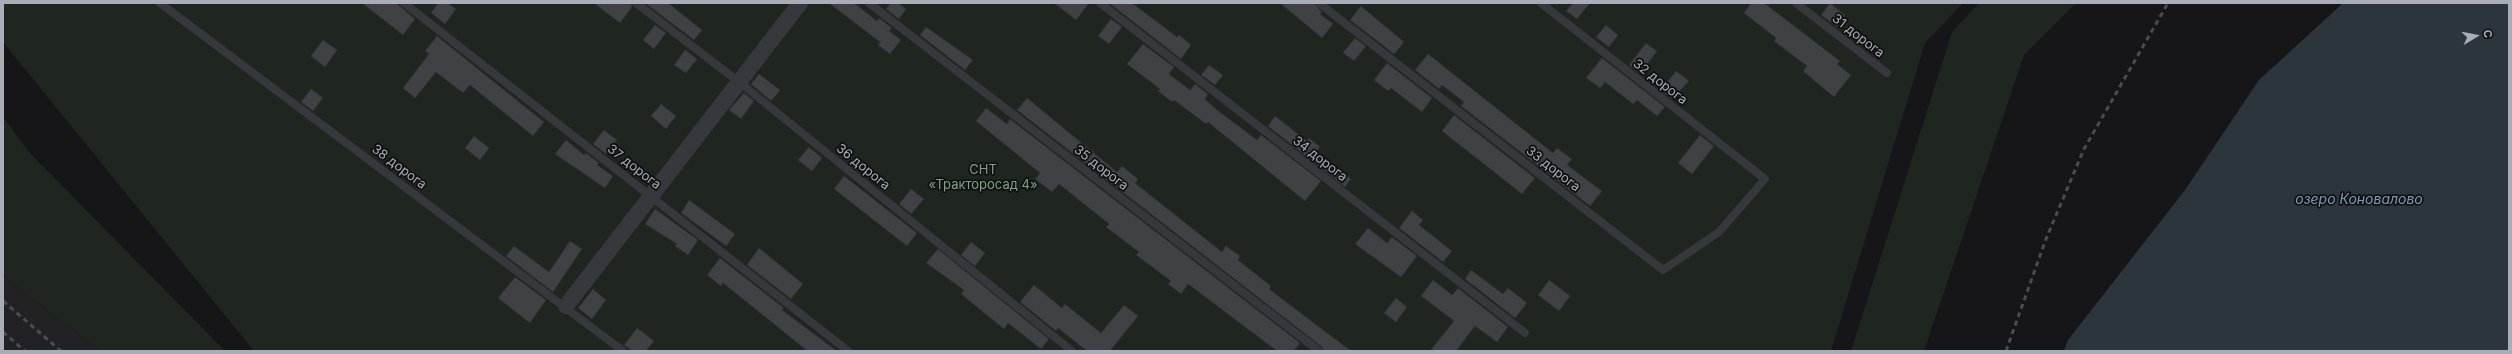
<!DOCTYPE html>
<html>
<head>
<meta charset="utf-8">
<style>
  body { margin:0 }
  #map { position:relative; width:2512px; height:354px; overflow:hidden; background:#161618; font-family:Inter,sans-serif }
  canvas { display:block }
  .frame { position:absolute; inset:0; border:4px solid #a8adb8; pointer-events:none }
  .north { position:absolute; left:2456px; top:16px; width:40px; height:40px; -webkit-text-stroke:3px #111113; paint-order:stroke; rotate:80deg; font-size:11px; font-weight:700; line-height:16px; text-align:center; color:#a8adb8 }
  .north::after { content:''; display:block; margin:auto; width:14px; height:18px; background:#a8adb8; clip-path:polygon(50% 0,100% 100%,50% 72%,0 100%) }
</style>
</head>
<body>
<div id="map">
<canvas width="2512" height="354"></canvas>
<div class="frame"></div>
<div class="north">С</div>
</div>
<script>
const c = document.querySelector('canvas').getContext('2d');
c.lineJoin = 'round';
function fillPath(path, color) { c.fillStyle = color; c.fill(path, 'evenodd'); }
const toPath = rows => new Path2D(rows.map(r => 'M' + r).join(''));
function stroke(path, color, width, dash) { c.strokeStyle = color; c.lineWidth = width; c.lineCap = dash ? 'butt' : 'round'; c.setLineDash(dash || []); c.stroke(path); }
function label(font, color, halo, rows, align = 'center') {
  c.font = font + ' Inter,sans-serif'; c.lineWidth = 3.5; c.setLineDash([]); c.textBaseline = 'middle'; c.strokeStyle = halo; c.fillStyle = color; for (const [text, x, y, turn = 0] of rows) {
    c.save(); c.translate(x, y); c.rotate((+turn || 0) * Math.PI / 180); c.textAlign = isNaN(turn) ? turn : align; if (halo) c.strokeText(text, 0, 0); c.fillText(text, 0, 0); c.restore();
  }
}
fillPath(toPath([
  [3,274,9,281,101,351,3,351]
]), '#222225');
fillPath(toPath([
  [3,3,1963,3,1925,43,1831,351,254,351,3,42],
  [1979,3,2076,3,2024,55,1924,351,1851,351,1952,32],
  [3,117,29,152,225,351,101,351,9,281,3,273]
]), '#1e261f');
fillPath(toPath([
  [2343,3,2509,3,2509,351,2064,351,2068,340,2185,190,2259,80]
]), '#2c353c');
const building = toPath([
  [362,3,396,3,415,19,403,35,362,3],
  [438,3,448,3,456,9,445,24,431,13,438,3],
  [594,3,631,3,632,7,620,23,594,3],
  [645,3,668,3,702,30,694,40,645,3],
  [829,3,854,3,877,21,879,18,892,28,889,31,901,40,890,54,878,45,880,42,829,3],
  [891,3,898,3,906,9,899,19,886,9,891,3],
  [1054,3,1089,3,1076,20,1054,3],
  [1109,3,1132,3,1177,37,1179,35,1191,45,1181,59,1109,3],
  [1280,3,1314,3,1322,12,1320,14,1333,24,1322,38,1280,3],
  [1573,3,1590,3,1577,19,1566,11,1573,3],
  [1751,3,1764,3,1840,61,1837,64,1851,75,1834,97,1803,71,1807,66,1774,41,1776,38,1744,13,1751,3],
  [1830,3,1845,15,1837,27,1821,15,1830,3],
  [1361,6,1404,42,1394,54,1350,20,1361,6],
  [1111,19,1122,27,1109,44,1098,36,1111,19],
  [655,25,666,33,654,49,643,40,655,25],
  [1606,25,1618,35,1609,47,1596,37,1606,25],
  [926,27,973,60,965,70,920,35,926,27],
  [437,36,544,122,533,136,470,85,463,93,436,72,415,98,403,88,429,54,425,51,437,36],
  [1355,38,1366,46,1354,61,1343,53,1355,38],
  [323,40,337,50,325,67,311,56,323,40],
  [1646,43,1657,51,1640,74,1629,65,1646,43],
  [1143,44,1174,67,1169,74,1190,90,1195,84,1208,94,1205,99,1217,110,1257,140,1261,135,1321,181,1305,201,1208,122,1206,124,1174,100,1172,102,1158,91,1160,89,1127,64,1143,44],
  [685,50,697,59,686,73,674,65,685,50],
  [1428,54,1553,153,1557,148,1572,159,1567,165,1602,191,1590,206,1461,106,1464,102,1442,85,1439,89,1415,70,1428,54],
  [1602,58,1665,107,1657,116,1637,100,1633,104,1605,82,1600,88,1586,78,1602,58],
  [1387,63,1432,98,1422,112,1391,88,1388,91,1374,80,1387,63],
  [1209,65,1223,75,1215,85,1201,75,1209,65],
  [1676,71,1689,81,1672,99,1661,90,1676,71],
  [759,74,780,90,771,101,751,84,759,74],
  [311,89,323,98,313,111,301,102,311,89],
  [744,93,754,101,741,119,729,110,744,93],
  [1027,98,1117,172,1122,166,1138,179,1135,183,1222,252,1226,246,1240,256,1238,260,1271,286,1269,289,1351,351,1324,351,1322,347,1017,110,1027,98],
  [661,104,676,116,666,129,651,116,661,104],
  [986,108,1007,124,1010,119,1300,343,1294,351,1277,351,1188,284,1181,294,1168,284,1171,281,1136,255,1139,252,1106,227,1109,224,1059,184,1052,192,1035,179,1040,173,976,121,986,108],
  [1454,115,1535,178,1522,194,1442,131,1454,115],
  [1275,116,1307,141,1309,138,1320,147,1316,152,1351,179,1345,187,1268,126,1275,116],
  [604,130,617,140,606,154,593,144,604,130],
  [1700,135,1714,146,1692,174,1678,163,1700,135],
  [474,136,489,148,480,160,465,148,474,136],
  [566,140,584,155,586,153,599,163,597,165,613,176,605,188,555,154,566,140],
  [809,147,822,158,812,171,798,160,809,147],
  [844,176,917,233,907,246,834,189,844,176],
  [911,189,924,199,911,214,899,204,911,189],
  [689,200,735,234,726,246,681,213,689,200],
  [655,209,698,240,688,255,675,246,677,244,645,224,655,209],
  [1412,211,1423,220,1419,225,1452,251,1443,262,1399,228,1412,211],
  [1368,228,1387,243,1392,237,1417,256,1401,277,1355,244,1368,228],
  [570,241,582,249,553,292,506,256,514,246,549,272,570,241],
  [971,242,985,253,975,266,961,255,971,242],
  [759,248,803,284,791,299,747,265,759,248],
  [938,249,1049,339,1041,349,1008,323,1004,329,961,294,964,290,926,263,938,249],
  [720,258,784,308,782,310,837,351,804,351,805,349,723,283,721,286,707,275,720,258],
  [1471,270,1503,294,1508,288,1527,303,1515,318,1465,279,1471,270],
  [515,277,546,300,530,323,498,298,515,277],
  [1433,280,1452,295,1458,288,1508,327,1497,342,1475,326,1456,351,1430,351,1454,321,1421,296,1433,280],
  [1549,280,1570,296,1559,311,1538,295,1549,280],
  [1034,285,1062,308,1065,304,1101,333,1124,305,1138,316,1110,351,1087,351,1058,328,1056,331,1020,302,1034,285],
  [593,289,606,300,592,319,578,308,593,289],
  [1396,298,1407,307,1396,322,1384,313,1396,298],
  [637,328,654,341,646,351,632,351,624,345,637,328]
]);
fillPath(building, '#404145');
stroke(building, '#303034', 1);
stroke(toPath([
  [160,3,623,351],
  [404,3,848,351],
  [636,3,739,82,1072,351],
  [869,3,1319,351],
  [1100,3,1525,333],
  [1319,3,1663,270,1719,232,1765,179,1541,3],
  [1796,3,1887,73]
]), '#37383d', 8);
stroke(toPath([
  [566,306,800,3]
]), '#37383d', 16);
stroke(toPath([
  [3,301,61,351],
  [3,332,25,351],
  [2006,351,2046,239,2084,149,2168,3]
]), '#4a4c52', 3, [5, 4]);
label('13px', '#a8adb8', '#111113', [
  ["31 дорога",1858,36,38],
  ["32 дорога",1660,82,38],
  ["34 дорога",1320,159,38],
  ["38 дорога",399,167,37],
  ["37 дорога",634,167,38],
  ["36 дорога",863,167,39],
  ["35 дорога",1101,168,38],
  ["33 дорога",1553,169,38]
]);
label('13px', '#7fa381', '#111113', [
  ["СНТ",983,170],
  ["«Тракторосад 4»",983,185]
]);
label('italic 14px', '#7f9bb3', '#111113', [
  ["озеро Коновалово",2359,200]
]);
</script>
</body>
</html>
